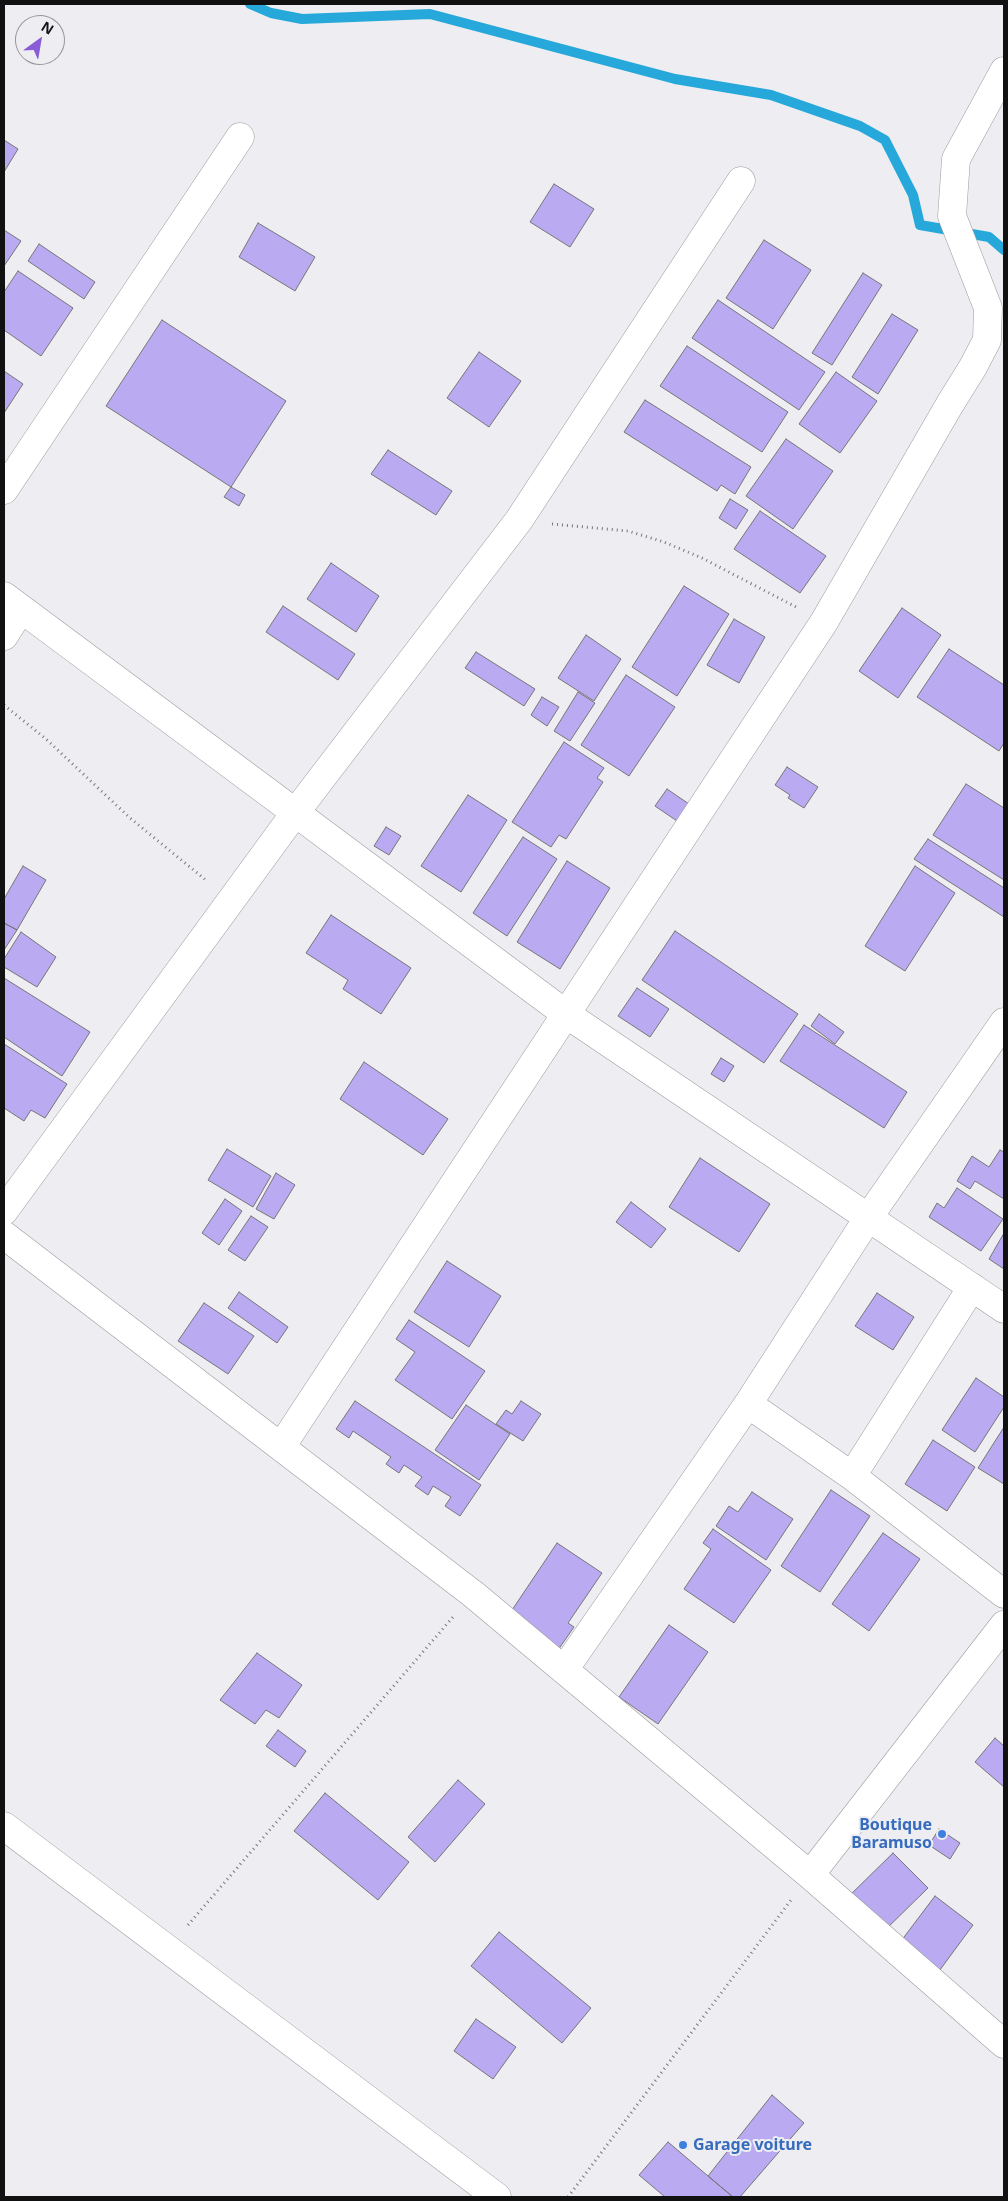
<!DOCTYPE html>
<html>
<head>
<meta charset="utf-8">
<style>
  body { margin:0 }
  #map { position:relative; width:1008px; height:2201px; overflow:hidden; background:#eeedf1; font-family:"Noto Sans",sans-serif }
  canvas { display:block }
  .frame { position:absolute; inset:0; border:5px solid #111112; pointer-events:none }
  .north { position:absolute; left:15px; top:15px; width:50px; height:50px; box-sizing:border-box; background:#eeedf1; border:1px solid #969598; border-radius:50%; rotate:32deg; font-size:14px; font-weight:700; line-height:20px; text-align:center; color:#111112 }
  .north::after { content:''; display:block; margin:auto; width:18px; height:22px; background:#885dd6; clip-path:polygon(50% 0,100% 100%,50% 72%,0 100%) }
</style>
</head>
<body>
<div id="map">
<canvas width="1008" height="2201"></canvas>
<div class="frame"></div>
<div class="north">N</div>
</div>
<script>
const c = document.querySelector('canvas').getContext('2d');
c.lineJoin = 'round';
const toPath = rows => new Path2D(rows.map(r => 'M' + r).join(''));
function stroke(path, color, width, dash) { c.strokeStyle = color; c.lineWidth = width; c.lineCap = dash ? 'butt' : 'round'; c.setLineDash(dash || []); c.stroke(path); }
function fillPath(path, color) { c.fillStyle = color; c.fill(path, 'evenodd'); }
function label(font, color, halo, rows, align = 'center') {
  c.font = font + ' "Noto Sans",sans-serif'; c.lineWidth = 4; c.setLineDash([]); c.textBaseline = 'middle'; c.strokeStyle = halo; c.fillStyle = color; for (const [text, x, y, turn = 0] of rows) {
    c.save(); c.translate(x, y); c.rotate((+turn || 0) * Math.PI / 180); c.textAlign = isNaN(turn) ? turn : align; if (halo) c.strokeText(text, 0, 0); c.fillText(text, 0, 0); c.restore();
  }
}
stroke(toPath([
  [250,4,271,13,302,19,430,14,675,79,771,95,860,126,885,140,913,195,920,225,989,237,1004,250]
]), '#26a9da', 10);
const building = toPath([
  [4,140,18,149,4,172,4,140],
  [554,184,594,209,570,247,530,222,554,184],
  [258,223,315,257,295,291,239,257,258,223],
  [4,230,21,241,4,266,4,230],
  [764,240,811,270,773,329,726,298,764,240],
  [39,244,95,282,84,299,28,261,39,244],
  [18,271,73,308,41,356,4,330,4,292,18,271],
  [863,273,882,285,832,365,812,353,863,273],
  [718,300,825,372,799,410,692,338,718,300],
  [892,314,918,330,878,394,852,377,892,314],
  [162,320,286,401,231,487,106,406,162,320],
  [687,346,788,412,762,452,660,386,687,346],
  [479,352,521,381,489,427,447,398,479,352],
  [4,371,23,384,4,413,4,371],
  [836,372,877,401,840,453,799,424,836,372],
  [645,400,751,467,735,494,721,485,717,491,624,432,645,400],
  [786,439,833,471,793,529,746,496,786,439],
  [388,450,452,491,436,515,371,474,388,450],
  [231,487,245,495,239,506,224,497,231,487],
  [730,499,748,510,736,529,719,518,730,499],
  [760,511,826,556,800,593,734,549,760,511],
  [331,563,379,596,356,632,307,599,331,563],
  [684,586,729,614,677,696,632,667,684,586],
  [283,606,355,654,338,680,266,632,283,606],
  [902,608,941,635,898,698,859,671,902,608],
  [734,619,765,637,739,683,707,665,734,619],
  [586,635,621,659,594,701,558,678,586,635],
  [949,649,1004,685,1004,743,999,751,917,697,949,649],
  [476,652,535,689,524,706,465,668,476,652],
  [626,675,675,707,629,776,581,745,626,675],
  [578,692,595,703,570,741,554,731,578,692],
  [542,697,559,707,547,726,531,715,542,697],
  [564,742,604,768,597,778,603,782,566,839,559,835,551,847,512,822,564,742],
  [787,767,818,787,804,808,788,798,790,795,775,785,787,767],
  [966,784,1004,808,1004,880,933,835,966,784],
  [667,789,689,804,677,821,655,806,667,789],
  [468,795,507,820,461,892,421,866,468,795],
  [386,827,401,836,389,855,374,846,386,827],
  [523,837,557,859,507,936,473,913,523,837],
  [928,839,1004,888,1004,917,914,859,928,839],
  [567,861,610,888,560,969,517,942,567,861],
  [23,866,46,880,17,930,4,923,4,899,23,866],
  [915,866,955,893,905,971,865,946,915,866],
  [331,915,411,968,381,1014,343,989,348,980,306,953,331,915],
  [4,923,17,930,4,950,4,923],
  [675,931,798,1014,764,1063,642,980,675,931],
  [21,932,56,957,37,987,4,967,4,959,21,932],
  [4,978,90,1032,62,1076,4,1037,4,978],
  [637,988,669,1009,650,1037,618,1016,637,988],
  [819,1014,844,1032,835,1044,811,1026,819,1014],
  [804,1025,907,1092,884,1128,780,1061,804,1025],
  [4,1044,67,1084,45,1118,31,1110,24,1121,4,1108,4,1044],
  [721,1058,734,1066,724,1082,711,1074,721,1058],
  [364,1062,448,1119,423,1155,340,1099,364,1062],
  [227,1149,271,1176,253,1207,208,1180,227,1149],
  [1000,1150,1004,1152,1004,1199,975,1181,970,1189,957,1181,972,1156,989,1167,1000,1150],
  [700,1158,770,1204,739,1252,669,1207,700,1158],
  [276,1173,295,1185,274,1219,256,1209,276,1173],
  [957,1188,1003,1219,981,1251,929,1217,937,1203,944,1208,957,1188],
  [225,1199,242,1211,219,1245,202,1233,225,1199],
  [631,1202,666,1229,651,1248,616,1222,631,1202],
  [251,1216,268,1227,245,1261,228,1250,251,1216],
  [1004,1233,1004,1269,989,1259,1004,1233],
  [447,1261,501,1296,469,1347,414,1312,447,1261],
  [239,1292,288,1327,277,1343,228,1308,239,1292],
  [877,1293,914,1317,893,1350,855,1326,877,1293],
  [204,1303,254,1336,228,1374,178,1341,204,1303],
  [409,1320,485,1371,452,1419,395,1380,415,1352,396,1339,409,1320],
  [976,1378,1004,1397,1004,1407,975,1452,942,1430,976,1378],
  [355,1401,481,1485,460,1516,445,1506,451,1497,433,1486,428,1495,415,1486,422,1477,404,1465,399,1473,386,1464,391,1457,353,1431,349,1438,336,1429,355,1401],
  [521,1401,541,1414,523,1441,496,1424,506,1410,512,1414,521,1401],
  [466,1405,510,1434,479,1480,435,1450,466,1405],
  [1004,1427,1004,1484,978,1468,1004,1427],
  [933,1440,975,1467,947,1511,905,1484,933,1440],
  [831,1490,870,1516,820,1592,781,1566,831,1490],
  [752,1492,793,1519,766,1560,716,1526,729,1506,738,1512,752,1492],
  [713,1529,771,1570,734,1623,684,1589,711,1549,703,1543,713,1529],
  [883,1533,920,1559,869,1631,832,1604,883,1533],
  [557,1543,602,1573,568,1623,574,1627,558,1650,508,1616,557,1543],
  [669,1625,708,1652,658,1724,619,1697,669,1625],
  [257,1653,302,1685,279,1718,266,1710,255,1724,220,1700,257,1653],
  [278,1730,306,1751,295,1767,266,1746,278,1730],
  [995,1738,1004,1746,1004,1787,975,1762,995,1738],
  [458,1780,485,1804,435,1862,408,1837,458,1780],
  [325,1793,409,1862,378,1900,294,1831,325,1793],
  [939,1829,960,1843,950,1859,929,1845,939,1829],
  [893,1853,928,1888,880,1935,845,1900,893,1853],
  [935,1896,973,1925,934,1978,895,1949,935,1896],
  [499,1932,591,2008,562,2043,471,1966,499,1932],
  [476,2019,516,2047,493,2079,454,2051,476,2019],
  [772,2095,804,2123,740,2197,733,2197,708,2176,772,2095],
  [668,2142,708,2176,733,2197,665,2197,639,2175,668,2142]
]);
fillPath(building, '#baaaf1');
stroke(building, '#767578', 1);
const minor = toPath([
  [4,490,240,137],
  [4,596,566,1014,1004,1309],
  [4,636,21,609],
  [4,1211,295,813,519,520,741,181],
  [4,1235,473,1594,810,1875,1004,2044],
  [748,1404,852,1476,1004,1594],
  [281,1447,824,622,950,404,973,367,987,340,988,308,952,216,956,159,1004,71],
  [852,1476,972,1287],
  [564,1670,748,1404,868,1218,1004,1022],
  [810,1875,1004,1625]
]);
const tertiary = toPath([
  [4,1826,497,2197]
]);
stroke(minor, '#9b9a9e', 29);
stroke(tertiary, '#9b9a9e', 29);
stroke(toPath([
  [552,524,628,531,664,542,702,558,796,607],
  [4,705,46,739,130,818,207,881],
  [188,1925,453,1617],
  [568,2197,791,1900]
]), '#78777a', 3, [1, 4]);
stroke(minor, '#fff', 28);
stroke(tertiary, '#fff', 28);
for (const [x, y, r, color] of [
  [942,1834,5,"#3f7fe0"],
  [683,2145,5,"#3f7fe0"]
]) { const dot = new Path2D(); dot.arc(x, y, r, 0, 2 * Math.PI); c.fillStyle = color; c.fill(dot); stroke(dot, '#eeedf1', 2); }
label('bold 16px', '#366cbe', '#eeedf1', [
  ["Boutique",932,1825],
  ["Baramuso",932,1843],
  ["Garage voiture",693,2145,"left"]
], 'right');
</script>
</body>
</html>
